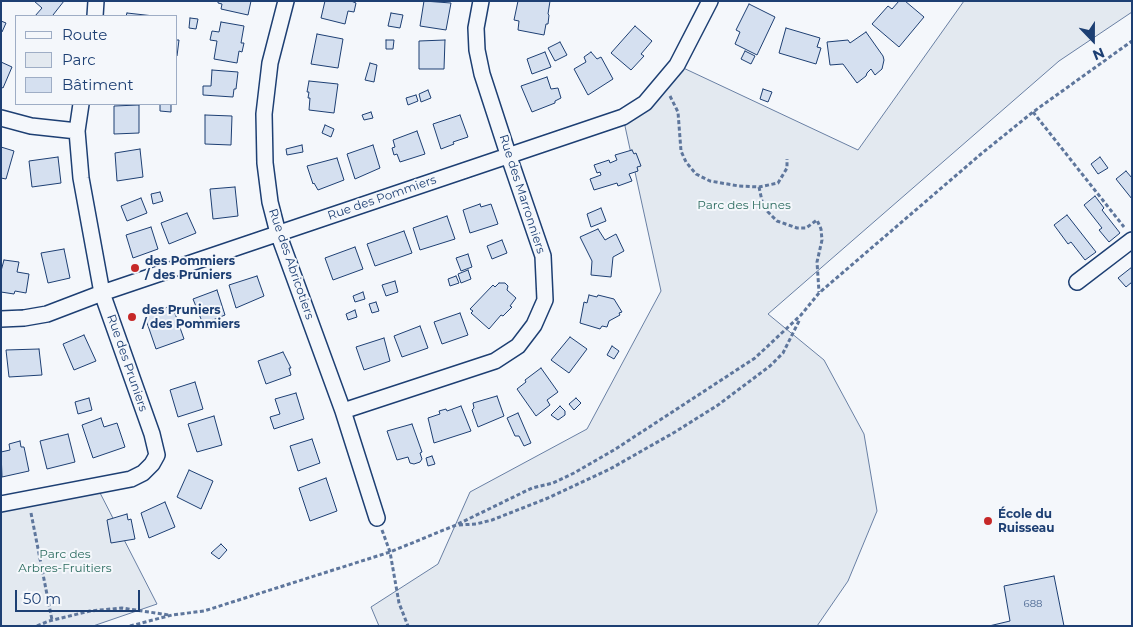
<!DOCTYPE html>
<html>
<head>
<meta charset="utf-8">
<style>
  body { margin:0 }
  #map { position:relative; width:1133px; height:627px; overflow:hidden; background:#f4f7fb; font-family:Montserrat,sans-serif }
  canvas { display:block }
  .frame { position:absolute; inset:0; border:2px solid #1d3f73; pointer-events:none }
  .legend { position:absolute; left:15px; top:15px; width:162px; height:90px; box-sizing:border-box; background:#f4f7fb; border:1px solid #9eadc5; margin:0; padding:6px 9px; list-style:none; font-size:15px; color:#1d3f73 }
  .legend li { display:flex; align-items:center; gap:10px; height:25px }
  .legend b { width:25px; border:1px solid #9eadc5 }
  .north { position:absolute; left:1068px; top:15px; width:50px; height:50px; -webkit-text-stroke:4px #f4f7fb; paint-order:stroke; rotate:158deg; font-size:14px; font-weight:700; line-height:20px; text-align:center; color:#1d3f73 }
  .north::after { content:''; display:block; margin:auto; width:18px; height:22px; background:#1d3f73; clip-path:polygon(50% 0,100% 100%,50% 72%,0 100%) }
  .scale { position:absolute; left:15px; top:590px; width:125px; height:22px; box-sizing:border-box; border:2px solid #1d3f73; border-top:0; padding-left:6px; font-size:15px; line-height:18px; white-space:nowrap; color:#1d3f73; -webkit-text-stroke:4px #f4f7fb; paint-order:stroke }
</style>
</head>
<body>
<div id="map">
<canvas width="1133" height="627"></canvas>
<div class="frame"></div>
<ul class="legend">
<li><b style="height:6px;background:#f4f7fb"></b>Route</li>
<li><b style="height:14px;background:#e3e9f0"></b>Parc</li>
<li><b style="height:14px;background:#d5e0f0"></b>Bâtiment</li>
</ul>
<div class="north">N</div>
<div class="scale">50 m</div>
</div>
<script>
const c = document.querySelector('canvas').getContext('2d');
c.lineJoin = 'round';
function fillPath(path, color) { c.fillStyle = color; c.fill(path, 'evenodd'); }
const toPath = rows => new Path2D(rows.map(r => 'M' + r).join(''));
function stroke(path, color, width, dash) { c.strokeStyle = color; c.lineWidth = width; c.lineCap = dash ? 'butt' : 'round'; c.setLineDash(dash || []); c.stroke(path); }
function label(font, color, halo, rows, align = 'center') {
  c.font = font + ' Montserrat,sans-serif'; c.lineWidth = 4; c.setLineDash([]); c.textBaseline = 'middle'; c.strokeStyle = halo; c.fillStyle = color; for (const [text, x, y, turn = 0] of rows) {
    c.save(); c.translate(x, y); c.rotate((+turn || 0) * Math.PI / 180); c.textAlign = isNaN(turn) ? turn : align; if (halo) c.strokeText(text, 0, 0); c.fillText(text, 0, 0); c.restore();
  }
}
const green = toPath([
  [964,1,1132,1,1132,12,1059,61,768,314,824,360,864,434,877,511,848,581,817,626,379,626,371,607,438,564,470,492,587,429,661,291,623,117,677,65,858,150,964,1],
  [97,487,157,604,93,626,1,626,1,504,97,487]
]);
fillPath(green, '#e3e9f0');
stroke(green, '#687fa3', 1);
const building = toPath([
  [34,1,64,1,53,15,54,16,35,16,42,8,34,1],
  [218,1,251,1,248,15,221,9,222,4,218,3,218,1],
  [325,1,351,1,356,3,354,12,348,11,345,24,321,18,325,1],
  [424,1,451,3,446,30,420,26,424,1],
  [518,1,550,1,548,14,549,15,548,24,546,24,544,35,518,30,519,21,514,20,518,1],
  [899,1,905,1,924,17,899,47,872,24,888,6,892,9,899,1],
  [749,4,775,17,757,55,735,44,740,32,736,30,749,4],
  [127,13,154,16,126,16,127,13],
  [391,13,403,15,400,28,388,26,391,13],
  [190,18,198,19,196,29,189,28,190,18],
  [1,21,6,23,2,32,1,31,1,21],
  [221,22,244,26,241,43,244,43,242,52,239,51,237,63,214,59,217,41,210,40,212,31,219,32,221,22],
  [635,26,652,41,641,54,644,56,631,70,611,53,635,26],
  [786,28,820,38,817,47,821,48,816,64,779,53,786,28],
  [866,32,883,56,884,60,882,69,875,75,871,69,867,73,866,76,857,83,843,64,830,65,827,42,848,40,850,43,866,32],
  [317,34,343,39,338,68,311,64,317,34],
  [176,40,179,40,177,56,176,56,176,40],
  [386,40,394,40,393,49,386,49,386,40],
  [445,40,444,69,419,69,419,41,445,40],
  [560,42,567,55,555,61,548,48,560,42],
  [745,51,755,56,751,64,741,59,745,51],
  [545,52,551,67,532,74,527,59,545,52],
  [591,52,597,59,601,57,613,79,588,95,574,69,586,62,584,57,591,52],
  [1,62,12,67,3,88,1,87,1,62],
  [370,63,377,65,374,82,365,80,370,63],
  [212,70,238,72,236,89,234,89,233,97,203,95,203,86,211,86,212,70],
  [547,77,551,89,558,88,561,98,555,101,555,103,532,112,521,86,547,77],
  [309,81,338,84,334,113,309,110,310,98,308,98,309,92,307,92,309,81],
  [763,89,772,92,768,102,760,99,763,89],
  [428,90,431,98,421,102,419,94,428,90],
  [416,95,418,101,408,105,406,98,416,95],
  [160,104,171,104,171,112,160,111,160,104],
  [139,105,139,133,114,134,114,106,139,105],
  [371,112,373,118,364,120,362,115,371,112],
  [205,115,232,116,231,145,205,144,205,115],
  [460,115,468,137,453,142,454,144,441,149,433,124,460,115],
  [325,125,334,129,331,137,322,133,325,125],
  [417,131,425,154,400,162,397,154,394,155,392,148,395,147,393,140,417,131],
  [302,145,303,152,287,155,286,149,302,145],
  [373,145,380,168,355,179,347,154,373,145],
  [1,147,14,151,6,179,1,178,1,147],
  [140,149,143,177,117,181,115,153,140,149],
  [632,150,634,154,636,153,641,166,637,167,638,171,629,174,632,181,618,186,617,183,594,190,590,179,601,175,600,172,597,173,594,165,609,160,610,163,617,160,615,155,632,150],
  [58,157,61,183,32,187,29,161,58,157],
  [1100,157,1108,168,1098,174,1091,164,1100,157],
  [337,158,344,180,318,190,314,183,313,184,307,166,337,158],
  [1126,171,1132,178,1132,199,1116,179,1126,171],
  [235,187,238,216,213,219,210,189,235,187],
  [160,192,163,201,153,204,151,194,160,192],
  [1095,196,1104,208,1102,210,1120,233,1109,242,1099,230,1102,228,1084,205,1095,196],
  [141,198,147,213,127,221,121,206,141,198],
  [480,204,481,207,491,204,498,224,470,233,463,210,480,204],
  [601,208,606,221,591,227,587,214,601,208],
  [187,213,196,233,169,244,161,223,187,213],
  [1067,215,1096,252,1085,260,1071,242,1068,244,1054,225,1067,215],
  [447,216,455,239,420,250,413,228,447,216],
  [151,227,158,249,133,258,126,235,151,227],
  [598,229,605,240,616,234,624,251,613,257,611,277,591,275,592,261,580,237,598,229],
  [404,231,412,253,375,266,367,244,404,231],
  [502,240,507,253,492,259,487,246,502,240],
  [355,247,363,269,333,280,325,258,355,247],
  [64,249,70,278,48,283,41,253,64,249],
  [468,254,472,267,461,271,456,258,468,254],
  [4,260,19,262,17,272,29,274,26,293,15,291,14,294,1,292,1,271,4,260],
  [1132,267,1132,282,1126,287,1118,278,1132,267],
  [468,270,471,279,461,283,458,274,468,270],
  [257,276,264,296,236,308,229,285,257,276],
  [456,276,459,283,450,286,448,279,456,276],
  [395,281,398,292,386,296,382,285,395,281],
  [499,283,505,283,508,286,507,290,516,298,510,306,512,307,503,316,501,315,489,329,471,313,473,311,470,309,493,285,495,287,499,283],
  [217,290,225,315,203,324,193,299,217,290],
  [363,292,365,299,355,302,353,296,363,292],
  [589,295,597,297,598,295,614,299,622,312,619,313,620,315,609,321,607,327,602,326,600,329,580,323,584,302,587,303,589,295],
  [376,302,379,311,372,313,369,304,376,302],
  [172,305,184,339,156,349,145,317,172,305],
  [355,310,357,317,348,320,346,314,355,310],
  [460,313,468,335,442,344,434,322,460,313],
  [420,326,428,348,402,357,394,336,420,326],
  [84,335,96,361,74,370,63,344,84,335],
  [570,337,587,349,569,373,551,360,570,337],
  [384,338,390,361,364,370,356,347,384,338],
  [612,346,619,351,614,359,607,355,612,346],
  [39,349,42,375,9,377,6,350,39,349],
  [283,352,291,368,289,368,291,375,266,384,258,361,283,352],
  [541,368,558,392,547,400,550,405,536,416,517,389,526,382,525,380,541,368],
  [195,382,203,409,178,417,170,390,195,382],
  [296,393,304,419,274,429,270,417,280,414,275,399,296,393],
  [497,396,504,416,478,427,472,410,474,408,473,403,497,396],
  [89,398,92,410,78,414,75,402,89,398],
  [576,398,581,403,574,410,569,404,576,398],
  [461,406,471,431,434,443,428,418,440,414,439,411,446,409,447,411,461,406],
  [560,406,565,411,565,415,558,420,551,415,560,406],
  [518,413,531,443,524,446,519,436,515,436,507,418,518,413],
  [214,416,222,445,197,452,188,424,214,416],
  [101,418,104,427,117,423,125,447,93,458,82,425,101,418],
  [412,424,422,452,420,453,422,459,420,462,414,464,410,463,408,457,397,460,387,431,412,424],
  [68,434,75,462,47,469,40,441,68,434],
  [312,439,320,463,298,471,290,446,312,439],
  [20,441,21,447,24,447,29,471,2,477,1,452,10,450,9,444,20,441],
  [432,456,435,464,428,466,426,458,432,456],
  [189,470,213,481,201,509,177,497,189,470],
  [326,478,337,511,310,521,299,488,326,478],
  [165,502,175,527,149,538,141,513,165,502],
  [127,514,128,520,131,519,135,539,111,543,107,520,127,514],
  [221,544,227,550,219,559,211,553,221,544],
  [1054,576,1064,626,989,626,1010,621,1004,586,1054,576]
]);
fillPath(building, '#d5e0f0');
stroke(building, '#1d3f73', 1);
const minor = toPath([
  [286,1,270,63,264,114,265,163,270,202,278,233,343,411,377,518],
  [95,16,96,1],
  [1,118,31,126,77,131],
  [1077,282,1132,240],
  [1,319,24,318,47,314,102,293,623,117,645,103,677,65,710,1],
  [343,411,495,361,518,346,534,325,545,300,543,256,508,154,482,74,477,50,476,28,481,1],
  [1,504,131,479,143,473,152,464,157,455,152,434,102,293,81,178,77,131,81,104]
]);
stroke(minor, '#1d3f73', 18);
stroke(toPath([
  [670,96,678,112,681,151,686,162,696,174,710,181,739,186,759,187,778,183,787,168,787,159],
  [1033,112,1124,227],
  [759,187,762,201,768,212,777,221,797,228,806,228,817,220,821,229,822,240,817,262,819,292],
  [31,513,52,620],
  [459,525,476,524,492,520,548,498,610,469,675,432,718,405,770,366,783,353,800,319],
  [382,530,390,552,399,603,408,626],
  [37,626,49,621,90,611,122,608,169,615],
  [130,626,172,615,204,611,390,552,456,525,532,488,553,483,574,473,614,450,755,358,801,315,819,293,981,154,1033,112,1132,41]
]), '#5e769c', 3, [4, 2.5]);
stroke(minor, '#f4f7fb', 15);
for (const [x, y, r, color] of [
  [135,268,5,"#c62828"],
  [132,317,5,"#c62828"],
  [988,521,5,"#c62828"]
]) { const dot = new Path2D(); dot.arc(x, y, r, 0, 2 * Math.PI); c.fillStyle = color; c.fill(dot); stroke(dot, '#f4f7fb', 2); }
label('10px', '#4b6792', null, [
  ["688",1033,604]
]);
label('12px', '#1d3f73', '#f4f7fb', [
  ["Rue des Marronniers",522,194,72],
  ["Rue des Pommiers",382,198,-19],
  ["Rue des Abricotiers",291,264,71],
  ["Rue des Pruniers",127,363,71]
]);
label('12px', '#2c6c60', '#f4f7fb', [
  ["Parc des Hunes",744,205],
  ["Parc des",65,554],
  ["Arbres-Fruitiers",65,568]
]);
label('bold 12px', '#1d3f73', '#f4f7fb', [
  ["des Pommiers",145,261],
  ["/ des Pruniers",145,275],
  ["des Pruniers",142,310],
  ["/ des Pommiers",142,324],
  ["École du",998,514],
  ["Ruisseau",998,528]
], 'left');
</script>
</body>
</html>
